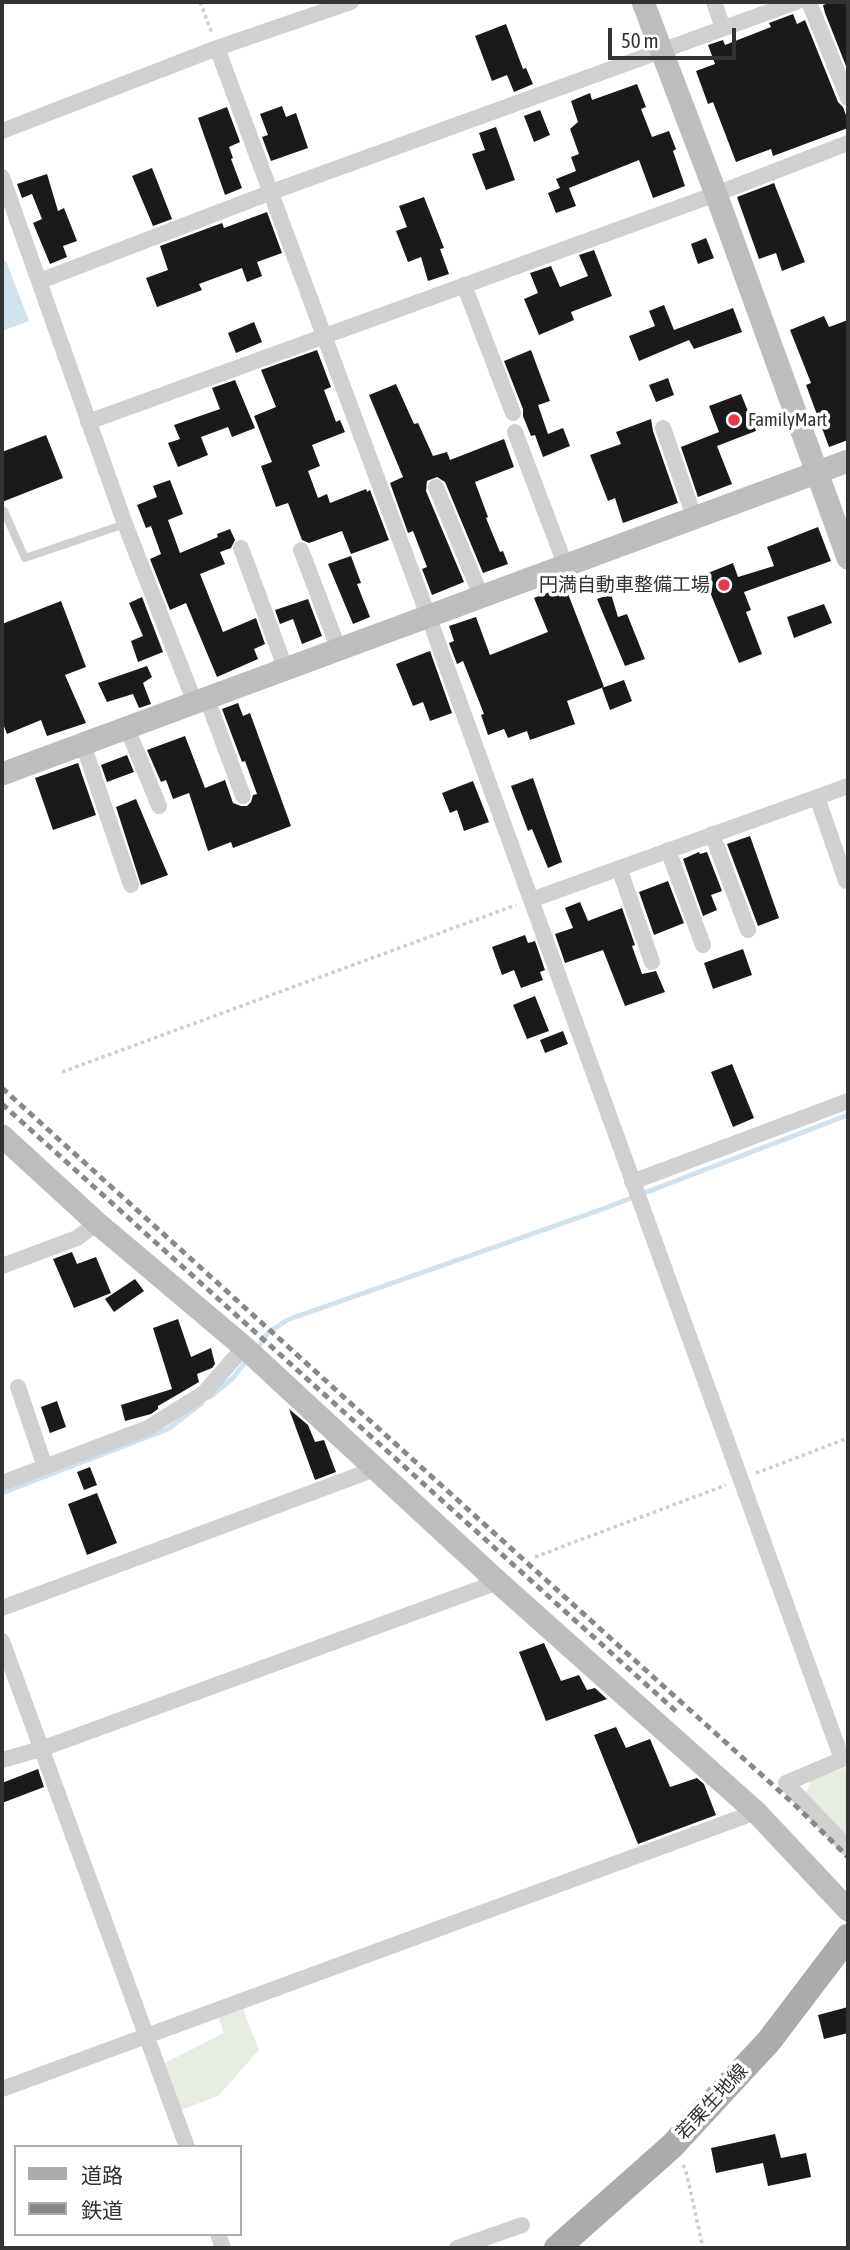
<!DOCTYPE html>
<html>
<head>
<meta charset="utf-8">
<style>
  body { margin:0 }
  #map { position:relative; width:850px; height:2250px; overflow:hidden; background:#fff; font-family:"Asap Condensed","Noto Sans JP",sans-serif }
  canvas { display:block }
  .frame { position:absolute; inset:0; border:4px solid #333; pointer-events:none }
  .legend { position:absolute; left:14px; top:2145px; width:228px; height:91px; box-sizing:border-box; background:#fff; border:2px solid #adadad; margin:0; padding:9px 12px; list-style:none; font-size:21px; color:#333 }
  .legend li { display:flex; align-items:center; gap:14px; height:35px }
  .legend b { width:35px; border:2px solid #adadad }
  .scale { position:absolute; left:608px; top:28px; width:128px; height:32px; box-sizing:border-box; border:4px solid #333; border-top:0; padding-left:9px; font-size:21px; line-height:24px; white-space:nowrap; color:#333; -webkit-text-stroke:5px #fff; paint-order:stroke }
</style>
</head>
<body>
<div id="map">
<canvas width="850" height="2250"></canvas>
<div class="frame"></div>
<ul class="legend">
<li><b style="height:9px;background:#ababab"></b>道路</li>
<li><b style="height:9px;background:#888"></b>鉄道</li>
</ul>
<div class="scale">50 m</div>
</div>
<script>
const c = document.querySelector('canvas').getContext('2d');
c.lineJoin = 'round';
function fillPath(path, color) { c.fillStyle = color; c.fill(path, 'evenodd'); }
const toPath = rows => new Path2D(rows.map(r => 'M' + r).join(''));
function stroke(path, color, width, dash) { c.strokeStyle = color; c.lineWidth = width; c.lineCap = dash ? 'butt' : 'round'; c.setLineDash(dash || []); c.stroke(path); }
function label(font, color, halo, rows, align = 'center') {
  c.font = font + ' "Asap Condensed","Noto Sans JP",sans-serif'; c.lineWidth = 7; c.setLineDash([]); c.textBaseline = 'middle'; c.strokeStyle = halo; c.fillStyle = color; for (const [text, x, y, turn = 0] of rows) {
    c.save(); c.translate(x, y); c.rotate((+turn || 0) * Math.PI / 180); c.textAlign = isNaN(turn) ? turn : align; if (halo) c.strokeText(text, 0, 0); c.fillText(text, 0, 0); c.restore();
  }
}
fillPath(toPath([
  [848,1767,848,1844,804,1798,811,1780],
  [243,2009,259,2050,218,2096,181,2110,165,2063,224,2033,219,2018]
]), '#e6ecdf');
fillPath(toPath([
  [6,261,29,321,2,331,2,262]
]), '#cfe2ee');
stroke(toPath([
  [256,1350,268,1333,287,1320,600,1210,848,1115],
  [210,1397,233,1378,247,1360],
  [2,1493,168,1429,202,1403]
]), '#cfe2ee', 5);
fillPath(toPath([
  [832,2,848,2,848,71,825,13,823,5],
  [793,14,797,24,805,20,838,102,843,107,848,121,848,128,773,156,771,149,736,162,713,102,708,104,696,71,715,64,708,45,723,40,725,45,771,27,769,23],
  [506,24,523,69,526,68,533,84,514,92,507,75,492,81,475,36],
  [637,84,646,107,641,109,652,137,669,131,676,149,673,151,685,186,653,198,639,160,569,188,576,206,556,213,548,193,560,188,556,179,576,171,571,157,579,154,570,129,578,122,571,101,590,93,592,100],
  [282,106,286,117,296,113,308,148,271,161,262,137,268,135,260,114],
  [227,107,240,142,229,147,233,158,231,159,242,188,225,195,198,118],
  [540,110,550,135,534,142,524,116],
  [496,127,515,180,486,190,472,154,485,150,479,133],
  [152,168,172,219,153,226,132,176],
  [47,174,58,211,64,208,77,241,63,246,67,257,50,264,33,223,42,219,32,194,22,198,17,184],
  [774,183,805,262,782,271,776,253,759,259,737,197],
  [424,197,444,248,440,249,449,274,428,281,421,257,408,262,396,231,407,227,399,206],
  [267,212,282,253,257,262,262,276,247,282,242,268,199,284,202,290,157,307,146,278,168,270,160,246,222,223,224,228],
  [706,238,714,258,698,264,691,244],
  [594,250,612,296,571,312,574,320,539,335,524,299,538,293,530,273,551,266,560,287,588,276,579,255],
  [664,305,674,330,733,308,742,332,694,349,689,340,639,361,629,336,655,326,649,311],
  [824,316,829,327,848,320,848,440,829,447,806,385,811,383,790,330],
  [254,322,262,342,236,353,228,333],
  [317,350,331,387,324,390,336,422,340,420,345,432,312,445,320,466,308,471,318,498,327,494,330,503,366,489,367,492,370,490,389,540,351,554,342,531,309,543,302,540,288,503,276,507,261,466,272,462,254,416,276,407,261,370],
  [531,350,550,401,538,405,548,434,563,428,570,446,543,457,535,435,531,436,523,416,523,409,504,361],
  [668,378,674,395,656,402,649,385],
  [235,380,255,428,232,437,228,427,201,437,208,455,178,467,168,443,180,439,174,425,220,409,212,388],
  [396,384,414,424,418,423,433,456,447,452,450,460,504,439,514,467,475,482,488,517,486,518,500,552,503,551,508,564,483,573,445,482,437,477,427,481,426,491,464,582,432,595,422,569,427,567,413,531,408,533,390,483,403,477,369,395],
  [741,394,756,431,717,446,732,484,698,497,681,447,719,432,709,406],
  [651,419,653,431,678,503,623,523,615,498,608,501,590,455,621,444,616,432],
  [46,435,63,478,2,502,2,452],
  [170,480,183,514,168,520,180,553,218,537,217,534,230,529,235,540,231,548,220,552,225,564,200,574,223,632,256,618,265,644,254,649,258,659,217,677,186,603,170,610,150,559,161,554,151,526,146,528,137,505,157,497,153,486],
  [818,527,831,561,744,592,751,610,746,612,762,654,739,663,703,575,733,563,738,577,774,566,767,547],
  [351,556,361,583,357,584,370,617,353,624,328,564],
  [565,586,604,687,567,701,575,724,530,740,527,731,508,738,504,729,488,735,481,715,484,714,463,661,457,664,449,643,454,641,449,626,476,617,490,655,548,632,534,598],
  [611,594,618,617,627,614,645,659,625,666,597,599],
  [142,597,163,652,138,662,131,641,143,636,129,603],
  [308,599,322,636,302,644,293,619,280,624,275,610],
  [61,601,86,667,65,675,86,723,47,736,41,720,7,734,2,721,2,624],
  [824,604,832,623,794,638,787,617],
  [430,651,452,713,430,721,423,702,413,706,396,664],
  [147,666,152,677,143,683,151,704,139,708,133,694,107,702,98,683],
  [624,680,632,701,610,710,602,688],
  [238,703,243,716,250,713,291,826,233,848,231,842,208,851,189,793,173,799,166,780,161,782,147,750,185,736,205,788,225,780,233,803,241,806,247,806,251,802,253,795,257,794,245,761,242,762,222,709],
  [127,755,134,772,107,782,101,765],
  [78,763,96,815,53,830,35,778],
  [533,778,562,862,548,868,532,829,528,831,511,786],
  [473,781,489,822,464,831,457,810,450,813,442,793],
  [136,799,168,875,141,885,116,807],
  [750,836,779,918,758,926,727,844],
  [699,852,700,854,707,852,722,891,711,895,717,910,703,916,683,859],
  [668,881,684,923,654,935,639,892],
  [580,902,588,921,622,908,635,945,632,946,642,974,656,971,665,992,625,1006,603,950,565,963,555,934,573,928,565,908],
  [525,935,528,943,535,941,545,970,540,972,543,980,521,988,514,970,502,975,492,947],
  [743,949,752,975,713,989,704,963],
  [535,996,549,1031,527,1039,513,1005],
  [563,1031,568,1044,545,1053,540,1040],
  [732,1064,754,1118,733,1127,711,1072],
  [72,1252,77,1264,96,1257,111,1293,74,1308,53,1259],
  [135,1279,144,1291,114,1312,105,1299],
  [178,1319,191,1357,211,1348,215,1364,212,1368,197,1374,199,1382,158,1406,158,1409,151,1414,125,1421,121,1405,172,1389,153,1328],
  [57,1401,66,1427,50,1433,41,1407],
  [289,1409,308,1425,315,1442,324,1440,336,1472,315,1480],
  [90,1467,97,1485,84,1490,77,1472],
  [97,1493,117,1543,87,1555,68,1504],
  [544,1643,561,1681,579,1675,587,1690,595,1688,607,1699,546,1721,519,1652],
  [616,1727,626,1748,650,1739,670,1787,697,1778,704,1784,716,1815,638,1844,594,1735],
  [38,1769,44,1787,2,1803,2,1783],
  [848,2007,848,2033,824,2039,818,2015],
  [775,2134,781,2158,806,2153,811,2177,768,2186,763,2163,716,2173,711,2148]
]), '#1a1a1a');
stroke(toPath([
  [200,2,212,33],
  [62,1072,516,905],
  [756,1473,848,1438],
  [535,1557,726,1485],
  [683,2165,686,2171,703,2248]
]), '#cdcdcd', 3.5, [3.5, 3.5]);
stroke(toPath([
  [4,511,25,558,125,524]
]), '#d0d0d0', 8);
stroke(toPath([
  [714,2,723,28],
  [809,2,848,98],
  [217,48,429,618,842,1759],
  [2,131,217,48,351,2],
  [2,177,125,524,195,703],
  [40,281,269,193,796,2],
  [464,285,513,413],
  [88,422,716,194,848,143],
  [663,428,695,519],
  [515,432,566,567],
  [436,487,482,598],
  [241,548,286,670],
  [301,550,339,650],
  [207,699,243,796],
  [127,728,159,806],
  [83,744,131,885],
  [817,797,846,881],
  [712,834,748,930],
  [668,850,703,945],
  [619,868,652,962],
  [531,900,848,786],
  [632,1182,848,1101],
  [2,1266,77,1238,97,1223],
  [18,1387,45,1467],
  [2,1483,148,1428,204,1393,244,1347],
  [2,1608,375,1469],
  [2,1641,187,2147],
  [848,1757,786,1783,848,1848],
  [2,1760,41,1749,498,1582],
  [2,2089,756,1812],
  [218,2234,223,2248],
  [457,2248,522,2225]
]), '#d0d0d0', 16);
stroke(toPath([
  [643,2,716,194,848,558],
  [2,774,848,461],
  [2,1136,97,1223,244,1347,498,1582,756,1812,848,1910]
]), '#bdbdbd', 23);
stroke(toPath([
  [557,2248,672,2146,769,2041,848,1937]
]), '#ababab', 26);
stroke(toPath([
  [2,1088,796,1806,848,1857],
  [2,1104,679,1714]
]), '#888', 5, [7, 5]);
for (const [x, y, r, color] of [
  [734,420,7,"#e63946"],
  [724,585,7,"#e63946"]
]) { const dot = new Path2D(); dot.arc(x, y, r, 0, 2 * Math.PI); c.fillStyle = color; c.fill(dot); stroke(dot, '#fff', 2.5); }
label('19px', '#333', '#fff', [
  ["FamilyMart",748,420],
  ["円満自動車整備工場",710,585,"right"]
], 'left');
label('19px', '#333', '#fff', [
  ["若栗生地線",712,2102,-47]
]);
</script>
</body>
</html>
